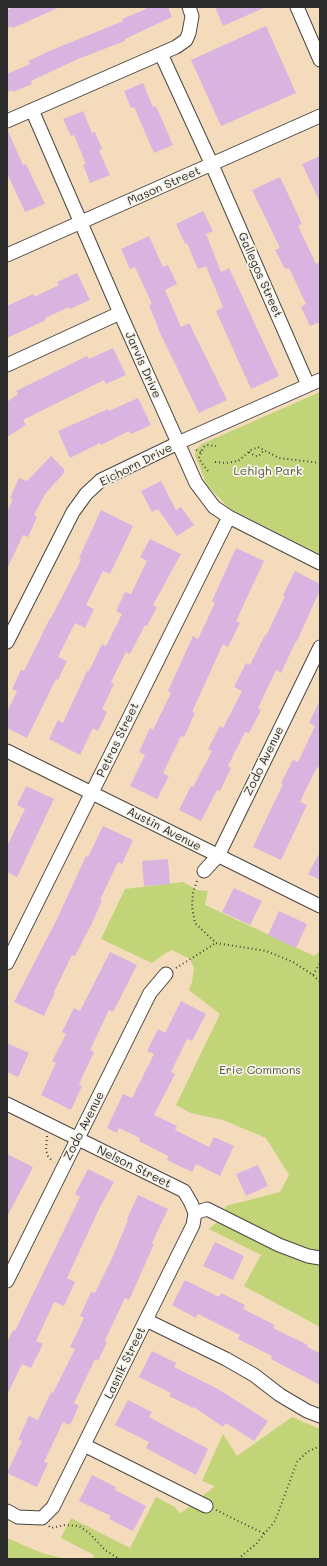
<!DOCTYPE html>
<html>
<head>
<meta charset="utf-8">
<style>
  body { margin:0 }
  #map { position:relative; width:327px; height:1566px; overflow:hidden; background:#f3dbbc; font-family:Mali,sans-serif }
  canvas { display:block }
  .frame { position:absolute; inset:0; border:8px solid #2b2b2b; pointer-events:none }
</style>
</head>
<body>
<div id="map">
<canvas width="327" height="1566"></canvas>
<div class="frame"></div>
</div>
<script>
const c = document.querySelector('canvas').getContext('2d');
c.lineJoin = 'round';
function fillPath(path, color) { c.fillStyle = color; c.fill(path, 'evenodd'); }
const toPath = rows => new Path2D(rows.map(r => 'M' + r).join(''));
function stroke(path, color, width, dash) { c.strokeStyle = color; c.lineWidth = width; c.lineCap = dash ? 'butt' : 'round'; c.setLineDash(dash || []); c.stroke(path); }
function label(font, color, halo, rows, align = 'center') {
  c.font = font + ' Mali,sans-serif'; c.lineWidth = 3.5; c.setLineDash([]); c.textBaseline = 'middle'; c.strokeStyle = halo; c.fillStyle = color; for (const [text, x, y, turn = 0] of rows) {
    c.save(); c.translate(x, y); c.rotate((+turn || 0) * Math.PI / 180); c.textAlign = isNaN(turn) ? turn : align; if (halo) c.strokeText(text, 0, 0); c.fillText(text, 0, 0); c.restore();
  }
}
fillPath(toPath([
  [320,392,320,554,229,508,207,485,195,455,196,450,202,444],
  [183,882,197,890,208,891,205,905,314,956,320,951,320,1327,244,1286,261,1255,209,1229,221,1219,226,1206,280,1192,289,1175,266,1138,223,1120,191,1113,176,1105,220,1014,189,990,192,982,194,968,190,959,172,950,164,954,152,963,101,939,125,889],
  [292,1417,320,1429,320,1559,88,1559,93,1558,94,1555,61,1538,71,1518,130,1548,156,1497,175,1507,180,1514,215,1486,202,1481,223,1434,237,1456],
  [7,1538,42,1553,65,1559,7,1559]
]), '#c1d477');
fillPath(toPath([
  [14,7,60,7,13,28,12,26,7,28,7,10],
  [145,7,168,7,172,17,125,39,125,41,78,59,31,81,32,84,13,92,12,90,7,92,7,74,30,64,28,61,52,50,123,21,122,19,146,9],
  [215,7,266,7,223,26],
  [266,26,296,93,221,126,191,60],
  [143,83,153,107,156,106,173,145,154,153,134,107,131,108,124,91],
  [83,111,92,133,95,132,102,149,99,151,110,175,90,183,83,165,86,164,74,135,71,136,63,119],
  [7,129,23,165,26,164,45,204,25,212,7,173],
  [320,156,320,202,302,164],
  [280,177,302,224,298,226,316,264,320,262,320,322,310,326,301,307,306,304,289,268,285,269,275,250,280,248,252,190],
  [203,211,213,231,206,234,221,272,229,268,279,376,251,389,216,311,223,307,206,266,198,269,187,243,185,244,176,224],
  [149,236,163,267,168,265,177,284,165,290,181,327,189,323,227,400,199,413,161,335,149,305,152,304,135,267,130,269,121,249],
  [77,273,90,300,70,309,69,307,45,318,46,320,7,338,7,306,33,294,34,297,59,285,57,282],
  [113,348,126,375,106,384,104,380,49,407,23,420,26,425,7,437,7,402,18,394,16,391,87,356,89,359],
  [138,398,151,425,131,434,129,431,101,445,100,443,70,458,58,431,108,409,109,411],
  [51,456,64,469,64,473,45,494,34,515,37,517,28,537,23,535,7,569,7,512,13,499,10,498,19,478,27,481],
  [161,481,176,510,181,507,194,525,177,536,158,509,152,512,141,491],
  [101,510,133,526,110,574,103,571,86,605,94,609,85,628,75,623,58,657,67,661,58,680,56,679,27,738,7,728,7,712,17,691,12,689,21,670,24,671,50,618,51,618,81,560,79,558],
  [150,539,181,554,153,605,157,607,147,626,145,625,130,654,126,652,111,682,114,684,102,709,107,712,98,731,93,728,80,755,49,739,58,720,63,723,87,671,89,671,102,644,106,646,122,614,116,611,125,592,131,594,147,561,140,557],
  [236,548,264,561,236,621,240,623,228,647,223,644,192,712,195,713,184,737,181,736,163,773,169,776,157,799,130,786,145,755,139,752,150,728,153,730,171,693,168,691,193,636,198,639,215,603,212,601],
  [295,571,320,584,320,590,297,641,296,641,281,673,276,670,258,708,261,710,249,733,245,732,228,766,231,768,220,791,217,790,201,821,179,810,191,786,193,787,212,751,208,749,220,726,223,728,242,691,234,687,246,663,250,665,265,635,266,636,285,596,283,595],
  [320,700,320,768,317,767,300,802,307,805,281,860,253,847,283,784,281,783,293,760,298,762,315,726,309,723],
  [26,786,54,799,17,877,7,872,7,846,25,809,17,805],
  [103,826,133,840,122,864,118,862,100,900,102,901,91,925,75,956,72,955,54,992,55,992,44,1016,14,1002,57,919,86,856,88,857],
  [320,852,320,880,308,874],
  [168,859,170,884,144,886,142,861],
  [234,888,262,901,250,925,222,912],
  [279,911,307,924,296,948,268,935],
  [110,952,137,965,113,1012,109,1010,90,1050,94,1052,79,1084,82,1086,71,1110,41,1095,56,1063,52,1061,66,1034,62,1032,74,1008,80,1011],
  [181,1001,206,1014,192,1041,187,1039,171,1072,175,1074,154,1115,177,1126,175,1130,209,1147,214,1137,234,1146,220,1176,196,1164,192,1172,167,1160,168,1156,139,1141,140,1138,119,1128,117,1133,107,1128,123,1094,132,1098,154,1054,147,1051,158,1029,165,1033],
  [7,1043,29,1053,18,1077,7,1072],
  [7,1154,33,1167,7,1217],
  [258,1165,268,1186,246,1196,236,1174],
  [88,1169,114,1182,100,1207,67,1278,75,1282,64,1306,54,1302,36,1341,43,1344,31,1368,22,1364,7,1395,7,1342,13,1330,15,1331,80,1197,75,1194],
  [138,1195,168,1209,152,1243,154,1244,129,1300,125,1298,105,1340,107,1342,98,1361,95,1359,74,1403,79,1406,70,1425,63,1422,44,1462,48,1463,37,1487,7,1473,22,1441,18,1440,29,1416,38,1420,51,1392,53,1393,75,1349,70,1347,84,1318,80,1316,91,1292,95,1293,114,1254,128,1220,127,1219],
  [215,1242,244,1256,233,1280,203,1266],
  [185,1280,219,1297,221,1293,245,1305,243,1309,275,1325,273,1328,308,1345,307,1347,320,1353,320,1385,271,1359,272,1356,238,1339,240,1335,198,1314,196,1318,172,1305],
  [152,1351,176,1363,174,1367,218,1389,268,1421,254,1441,226,1423,223,1427,194,1407,193,1408,169,1396,171,1393,139,1377],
  [128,1400,152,1412,149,1417,208,1449,196,1475,146,1448,149,1442,115,1425],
  [92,1475,116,1487,115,1490,146,1506,133,1531,109,1519,111,1516,79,1501]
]), '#dab4e1');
const minor = toPath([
  [297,7,320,60],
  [161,54,212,165,308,385],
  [32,110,120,313,196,483,214,507,229,517,320,563],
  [7,121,176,47,186,40,189,33,192,16,189,7],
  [7,255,320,116],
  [7,365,120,313],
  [7,642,73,512,86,494,101,480,178,443,320,380],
  [7,751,320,906],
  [204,871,218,856,320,647],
  [7,963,229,517],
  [7,1104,184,1191,191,1203,195,1213,193,1225,53,1507,42,1518,18,1517,7,1511],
  [195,1213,207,1209,279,1245,308,1256,320,1258],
  [7,1281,150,993,166,974],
  [146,1320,226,1359,254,1375,280,1395,307,1411,320,1416],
  [84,1445,206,1506]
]);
stroke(minor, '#494541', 15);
stroke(toPath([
  [196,450,201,452],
  [249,452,255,456,259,456,264,450],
  [215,462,226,463,238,461,251,450,258,447,279,458,320,463],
  [208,471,201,462,199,458,201,452,204,447,207,445,216,446],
  [197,881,193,893,192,907,195,923,216,943,266,951,293,962,313,975,320,982],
  [176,968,216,943],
  [313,975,320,963],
  [47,1136,46,1150,48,1156,53,1162],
  [216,1510,265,1534],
  [49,1526,51,1528,65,1525,79,1526,89,1533,105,1550,119,1559],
  [238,1559,256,1544,275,1521,297,1462,307,1452,320,1446]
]), '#494541', 2, [1, 3]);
stroke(minor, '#fff', 13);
label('12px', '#2b2b2b', '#f7f3e8', [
  ["Mason Street",164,186,-24],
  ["Gallegos Street",260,275,66],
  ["Jarvis Drive",143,365,66],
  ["Eichorn Drive",136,465,-27],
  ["Petras Street",118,740,-64],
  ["Zodo Avenue",264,761,-64],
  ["Austin Avenue",164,829,27],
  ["Zodo Avenue",84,1126,-63],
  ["Nelson Street",134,1167,26],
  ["Lasnik Street",125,1363,-64]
]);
label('12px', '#50553e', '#f7f3e8', [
  ["Lehigh Park",268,471],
  ["Erie Commons",260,1070]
]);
</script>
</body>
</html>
